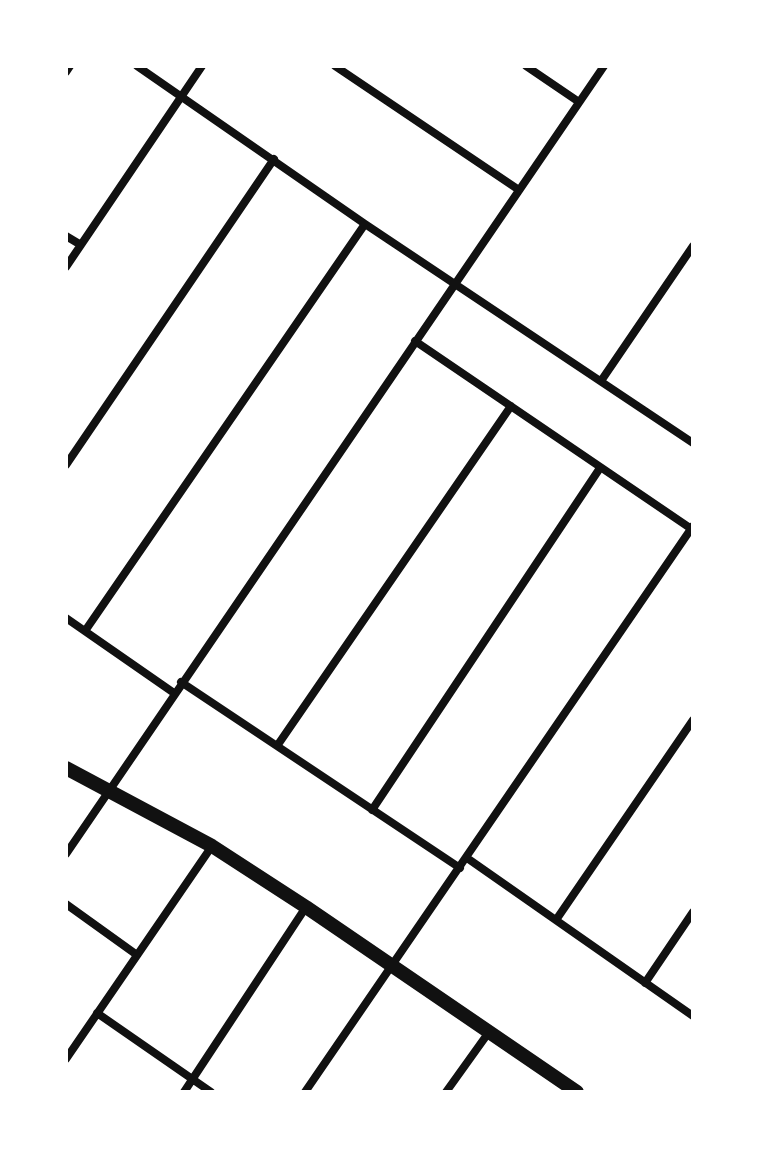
<!DOCTYPE html>
<html>
<head>
<meta charset="utf-8">
<style>
  body { margin:0 }
  #map { position:relative; width:759px; height:1158px; overflow:hidden; background:#fff; font-family:Overpass,sans-serif }
  canvas { display:block }
  .frame { position:absolute; inset:0; border:68px solid #fff; pointer-events:none }
</style>
</head>
<body>
<div id="map">
<canvas width="759" height="1158"></canvas>
<div class="frame"></div>
</div>
<script>
const c = document.querySelector('canvas').getContext('2d');
c.lineJoin = 'round';
const toPath = rows => new Path2D(rows.map(r => 'M' + r).join(''));
function stroke(path, color, width, dash) { c.strokeStyle = color; c.lineWidth = width; c.lineCap = dash ? 'butt' : 'round'; c.setLineDash(dash || []); c.stroke(path); }
stroke(toPath([
  [137,66,365,224,693,443],
  [335,66,519,190],
  [526,66,579,102],
  [66,72,70,66],
  [66,236,81,245],
  [66,267,202,66],
  [415,341,693,530],
  [601,381,693,246],
  [66,465,274,159],
  [66,618,174,693],
  [85,631,365,224],
  [181,682,460,868],
  [277,746,511,406],
  [372,810,600,468],
  [66,854,604,66],
  [467,858,693,1016],
  [66,904,137,955],
  [556,920,693,720],
  [645,983,693,912],
  [97,1013,211,1092],
  [66,1059,212,846],
  [184,1092,306,907],
  [305,1092,693,526],
  [446,1092,489,1032]
]), '#111', 8);
stroke(toPath([
  [66,768,212,846,306,907,577,1092]
]), '#111', 14);
</script>
</body>
</html>
